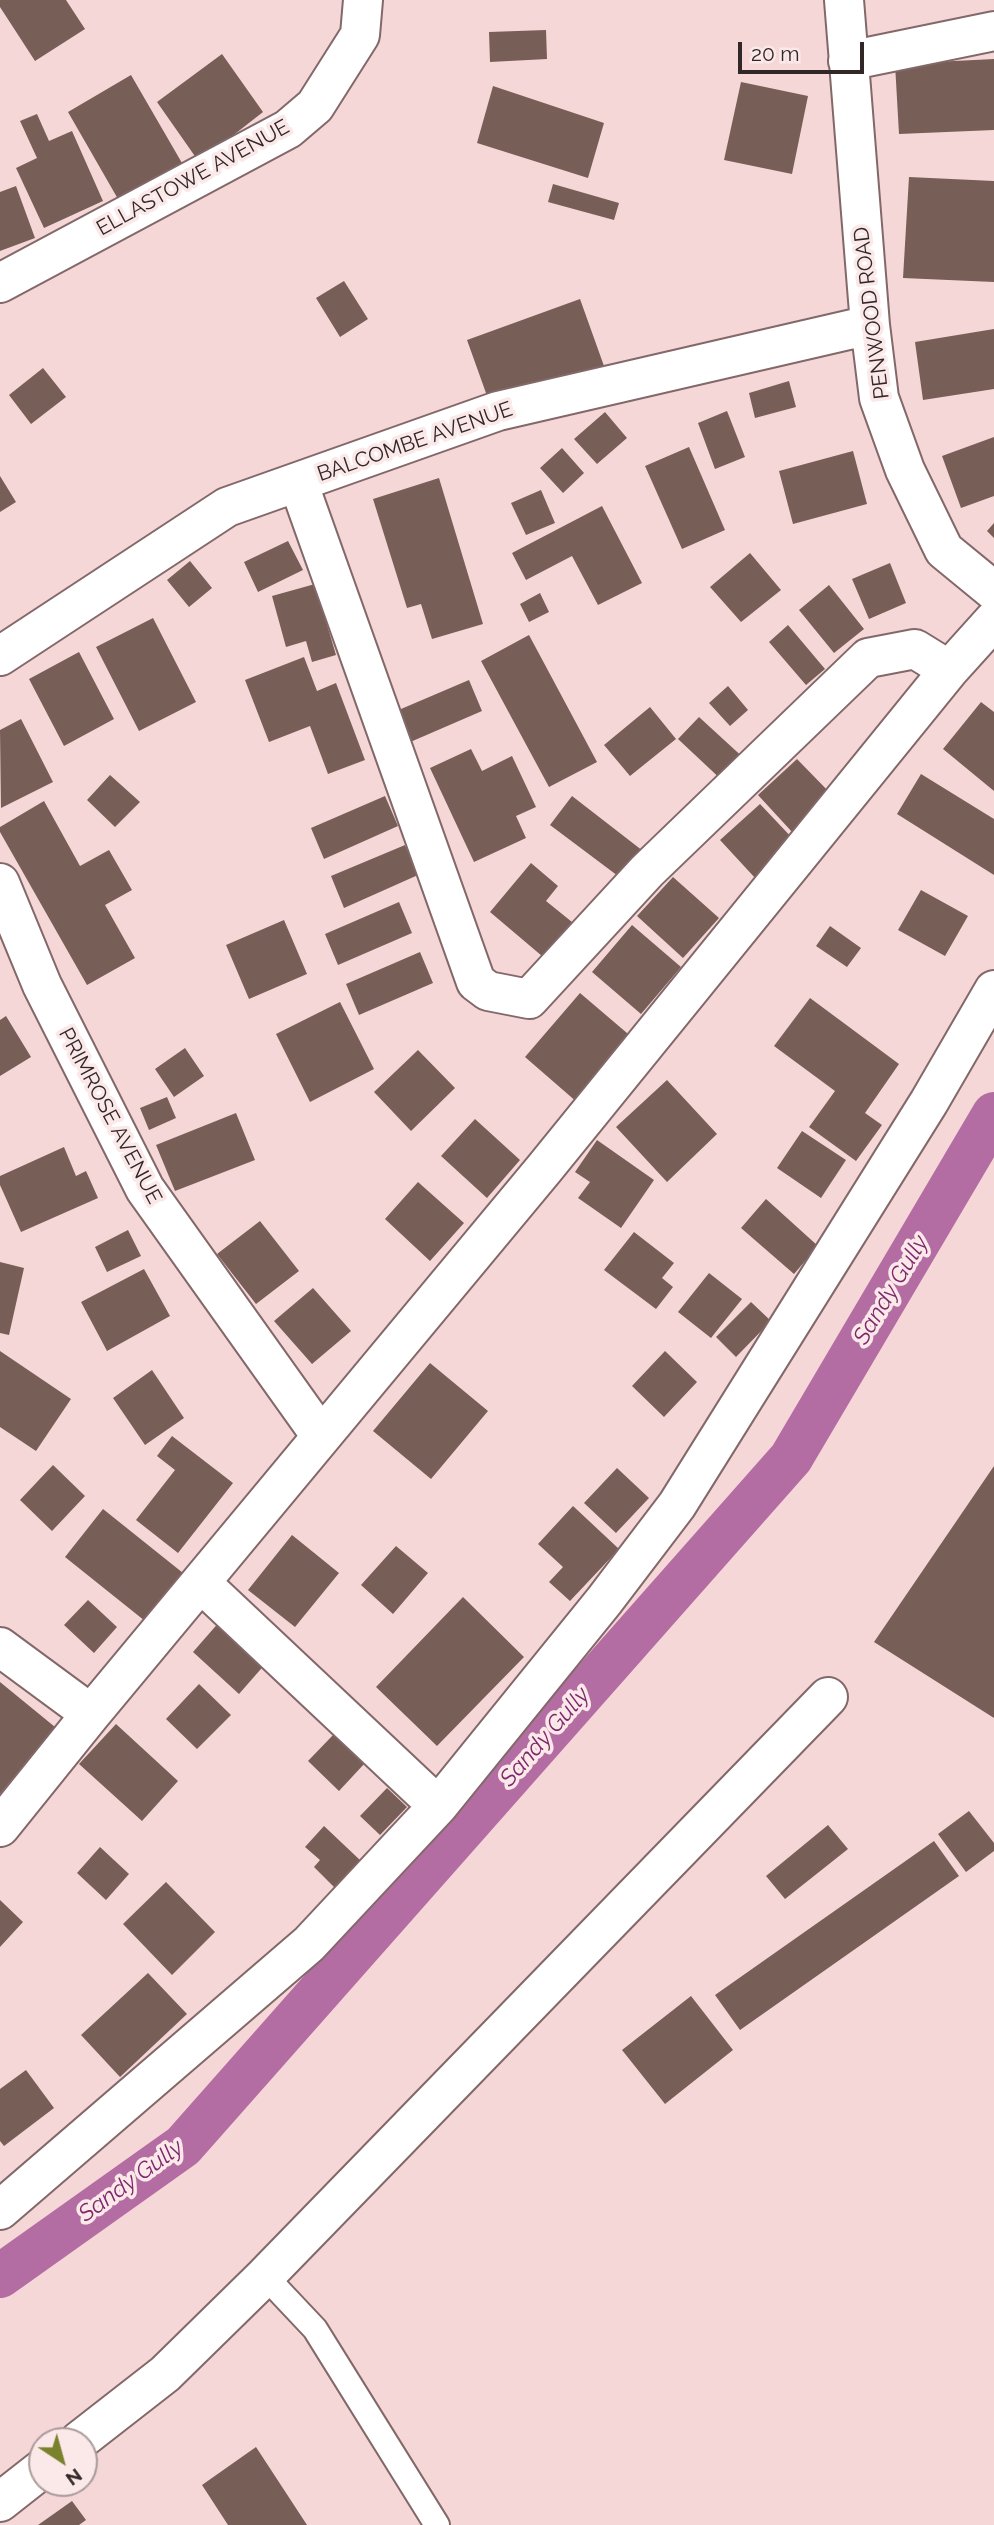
<!DOCTYPE html>
<html>
<head>
<meta charset="utf-8">
<style>
  body { margin:0 }
  #map { position:relative; width:994px; height:2525px; overflow:hidden; background:#f6d7d8; font-family:Raleway,sans-serif }
  canvas { display:block }
  .north { position:absolute; left:28px; top:2427px; width:70px; height:70px; box-sizing:border-box; background:#fbe8e8; border:2px solid #ab9b9b; border-radius:50%; rotate:144deg; font-size:19px; font-weight:700; line-height:28px; text-align:center; color:#322727 }
  .north::after { content:''; display:block; margin:auto; width:24px; height:32px; background:#7a822e; clip-path:polygon(50% 0,100% 100%,50% 72%,0 100%) }
  .scale { position:absolute; left:738px; top:42px; width:126px; height:32px; box-sizing:border-box; border:4px solid #322727; border-top:0; padding-left:9px; font-size:21px; line-height:24px; white-space:nowrap; color:#322727; -webkit-text-stroke:5px #fbe8e8; paint-order:stroke }
</style>
</head>
<body>
<div id="map">
<canvas width="994" height="2525"></canvas>
<div class="north">N</div>
<div class="scale">20 m</div>
</div>
<script>
const c = document.querySelector('canvas').getContext('2d');
c.lineJoin = 'round';
const toPath = rows => new Path2D(rows.map(r => 'M' + r).join(''));
function stroke(path, color, width, dash) { c.strokeStyle = color; c.lineWidth = width; c.lineCap = dash ? 'butt' : 'round'; c.setLineDash(dash || []); c.stroke(path); }
function fillPath(path, color) { c.fillStyle = color; c.fill(path, 'evenodd'); }
function label(font, color, halo, rows, align = 'center') {
  c.font = font + ' Raleway,sans-serif'; c.lineWidth = 7; c.setLineDash([]); c.textBaseline = 'middle'; c.strokeStyle = halo; c.fillStyle = color; for (const [text, x, y, turn = 0] of rows) {
    c.save(); c.translate(x, y); c.rotate((+turn || 0) * Math.PI / 180); c.textAlign = isNaN(turn) ? turn : align; if (halo) c.strokeText(text, 0, 0); c.fillText(text, 0, 0); c.restore();
  }
}
stroke(toPath([
  [0,2276,183,2146,791,1458,994,1114]
]), '#b46da3', 44);
fillPath(toPath([
  [0,0,66,0,85,29,35,61,0,7],
  [546,30,547,59,490,62,489,32],
  [222,54,263,112,199,162,157,102],
  [994,59,994,130,899,134,895,64],
  [131,75,182,163,118,199,68,112],
  [741,82,808,96,792,174,724,160],
  [493,86,604,123,588,178,477,143],
  [37,114,49,141,72,131,103,201,44,228,16,168,37,158,20,121],
  [909,177,994,181,994,282,903,278],
  [553,184,619,203,614,220,548,202],
  [16,186,35,238,0,251,0,192],
  [344,281,368,319,340,337,316,298],
  [580,299,604,366,491,407,467,340],
  [994,329,994,389,923,400,915,342],
  [43,368,66,397,31,424,9,395],
  [789,381,796,407,755,418,749,393],
  [727,411,745,457,715,469,698,423],
  [605,412,627,438,597,464,574,439],
  [994,437,994,496,961,508,942,456],
  [689,447,725,530,682,549,645,466],
  [562,448,584,473,563,493,540,468],
  [853,451,867,504,793,524,779,471],
  [0,476,16,502,0,512],
  [439,478,483,624,432,639,421,604,407,608,373,499],
  [541,490,555,523,526,535,511,503],
  [602,506,642,583,598,605,572,556,526,580,512,553],
  [994,523,994,538,987,531],
  [288,541,303,570,258,592,244,562],
  [750,553,781,590,741,622,710,587],
  [190,561,212,588,189,607,167,580],
  [890,563,906,603,869,619,852,579],
  [315,584,336,655,312,662,306,641,286,647,272,596],
  [829,585,864,629,834,653,799,610],
  [540,593,549,612,529,622,520,604],
  [153,618,196,702,139,731,96,647],
  [788,625,825,669,806,685,769,642],
  [529,635,597,762,549,787,481,661],
  [79,652,114,719,64,746,29,679],
  [304,657,317,691,336,683,365,760,328,774,310,726,269,742,245,680],
  [469,680,482,711,408,743,394,712],
  [728,686,748,710,730,726,709,703],
  [981,702,994,712,994,791,943,749],
  [650,707,676,739,630,776,604,745],
  [699,717,747,761,726,784,678,739],
  [21,719,53,782,1,808,0,730],
  [471,749,482,771,512,756,536,807,516,816,526,838,474,862,430,768],
  [797,759,833,796,793,833,758,795],
  [921,774,994,819,994,875,897,814],
  [110,775,140,802,115,827,87,800],
  [385,796,398,826,324,859,311,828],
  [572,796,643,851,622,879,550,825],
  [44,801,80,866,109,850,132,890,105,905,135,958,87,985,0,832,0,827],
  [760,804,795,841,756,879,720,840],
  [405,845,418,875,344,908,331,876],
  [531,863,558,886,546,901,572,922,542,956,490,912],
  [673,877,719,918,683,958,637,916],
  [921,890,968,916,945,956,898,930],
  [399,902,412,933,338,965,325,934],
  [284,920,307,974,249,999,226,945],
  [632,925,681,967,641,1014,592,972],
  [830,926,861,948,847,967,816,946],
  [420,952,433,983,359,1015,346,984],
  [580,993,634,1039,578,1103,525,1057],
  [810,998,899,1064,865,1113,882,1125,856,1161,809,1127,835,1091,774,1046],
  [340,1002,374,1069,310,1102,276,1034],
  [6,1016,31,1057,0,1076,0,1020],
  [185,1048,204,1076,174,1097,155,1069],
  [418,1050,455,1088,411,1131,374,1092],
  [667,1080,717,1134,667,1182,616,1127],
  [167,1097,176,1118,149,1130,140,1108],
  [236,1113,255,1160,175,1191,156,1145],
  [475,1119,520,1160,487,1198,441,1156],
  [802,1131,846,1160,821,1198,777,1168],
  [597,1140,654,1180,621,1228,578,1198,590,1182,575,1172],
  [64,1147,76,1176,86,1171,98,1198,21,1232,0,1185,0,1176],
  [418,1182,464,1223,430,1261,385,1219],
  [766,1199,818,1246,794,1274,741,1228],
  [260,1221,299,1271,256,1304,217,1254],
  [128,1230,141,1256,107,1272,95,1247],
  [634,1232,674,1263,662,1278,673,1287,656,1309,604,1270],
  [0,1262,24,1268,9,1335,0,1333],
  [144,1269,170,1316,107,1351,81,1302],
  [709,1273,742,1299,711,1338,678,1312],
  [313,1288,351,1331,312,1364,274,1321],
  [751,1302,771,1321,736,1357,716,1337],
  [0,1351,71,1399,36,1451,0,1427],
  [665,1351,697,1382,664,1417,632,1386],
  [430,1363,488,1411,431,1479,373,1431],
  [152,1370,184,1418,145,1445,113,1398],
  [172,1436,233,1483,178,1553,136,1520,175,1470,157,1456],
  [53,1465,85,1496,52,1531,20,1500],
  [994,1466,994,1718,874,1642],
  [617,1468,649,1498,616,1533,584,1503],
  [573,1506,619,1549,570,1601,549,1582,563,1567,538,1544],
  [103,1509,183,1573,145,1621,65,1557],
  [292,1535,339,1573,295,1627,248,1590],
  [396,1546,428,1573,393,1614,361,1585],
  [463,1597,524,1657,437,1746,376,1687],
  [88,1600,117,1627,94,1653,64,1625],
  [221,1620,267,1662,239,1694,193,1652],
  [0,1682,55,1727,0,1794],
  [199,1684,231,1715,197,1749,166,1719],
  [116,1724,178,1781,142,1821,79,1764],
  [334,1734,365,1763,339,1791,308,1761],
  [387,1788,407,1807,380,1835,360,1816],
  [969,1811,994,1843,994,1851,966,1872,938,1834],
  [828,1825,848,1849,785,1899,766,1876],
  [324,1826,361,1861,335,1888,314,1867,320,1860,305,1847],
  [934,1841,959,1876,740,2030,715,1995],
  [100,1847,129,1874,106,1900,77,1873],
  [166,1882,215,1932,172,1975,123,1924],
  [0,1900,23,1922,0,1947],
  [148,1973,187,2014,120,2077,81,2035],
  [691,1996,733,2050,665,2104,622,2050],
  [26,2070,54,2108,4,2146,0,2141,0,2089],
  [256,2447,307,2525,228,2525,202,2485],
  [72,2501,86,2520,79,2525,38,2525]
]), '#775e57');
const lane = toPath([
  [265,2276,315,2329,437,2525]
]);
const street = toPath([
  [844,0,870,325,879,398,905,470,944,550,994,591],
  [848,61,994,31],
  [0,283,288,129,315,106,360,35,363,0],
  [298,482,476,982,488,991,529,999,647,871,868,658,915,649,949,670],
  [0,656,227,507,498,411,870,325],
  [0,883,42,985,145,1189,321,1436],
  [201,1583,438,1806],
  [0,1647,91,1714,544,1169,949,670,994,620],
  [0,1827,91,1714],
  [0,2210,309,1944,438,1806,604,1601,677,1505,929,1102,994,990],
  [79,2441,165,2374,265,2276,828,1697],
  [0,2502,42,2469]
]);
stroke(lane, '#836869', 28);
stroke(street, '#836869', 42);
stroke(lane, '#fff', 24);
stroke(street, '#fff', 38);
label('21px', '#322727', '#fbe8e8', [
  ["ELLASTOWE AVENUE",193,178,-29],
  ["PENWOOD ROAD",872,313,-97],
  ["BALCOMBE AVENUE",415,442,-19],
  ["PRIMROSE AVENUE",110,1116,62]
]);
label('italic 23px', '#7d286d', '#fbe8e8', [
  ["Sandy Gully",891,1290,-59],
  ["Sandy Gully",545,1737,-49],
  ["Sandy Gully",131,2181,-36]
]);
</script>
</body>
</html>
